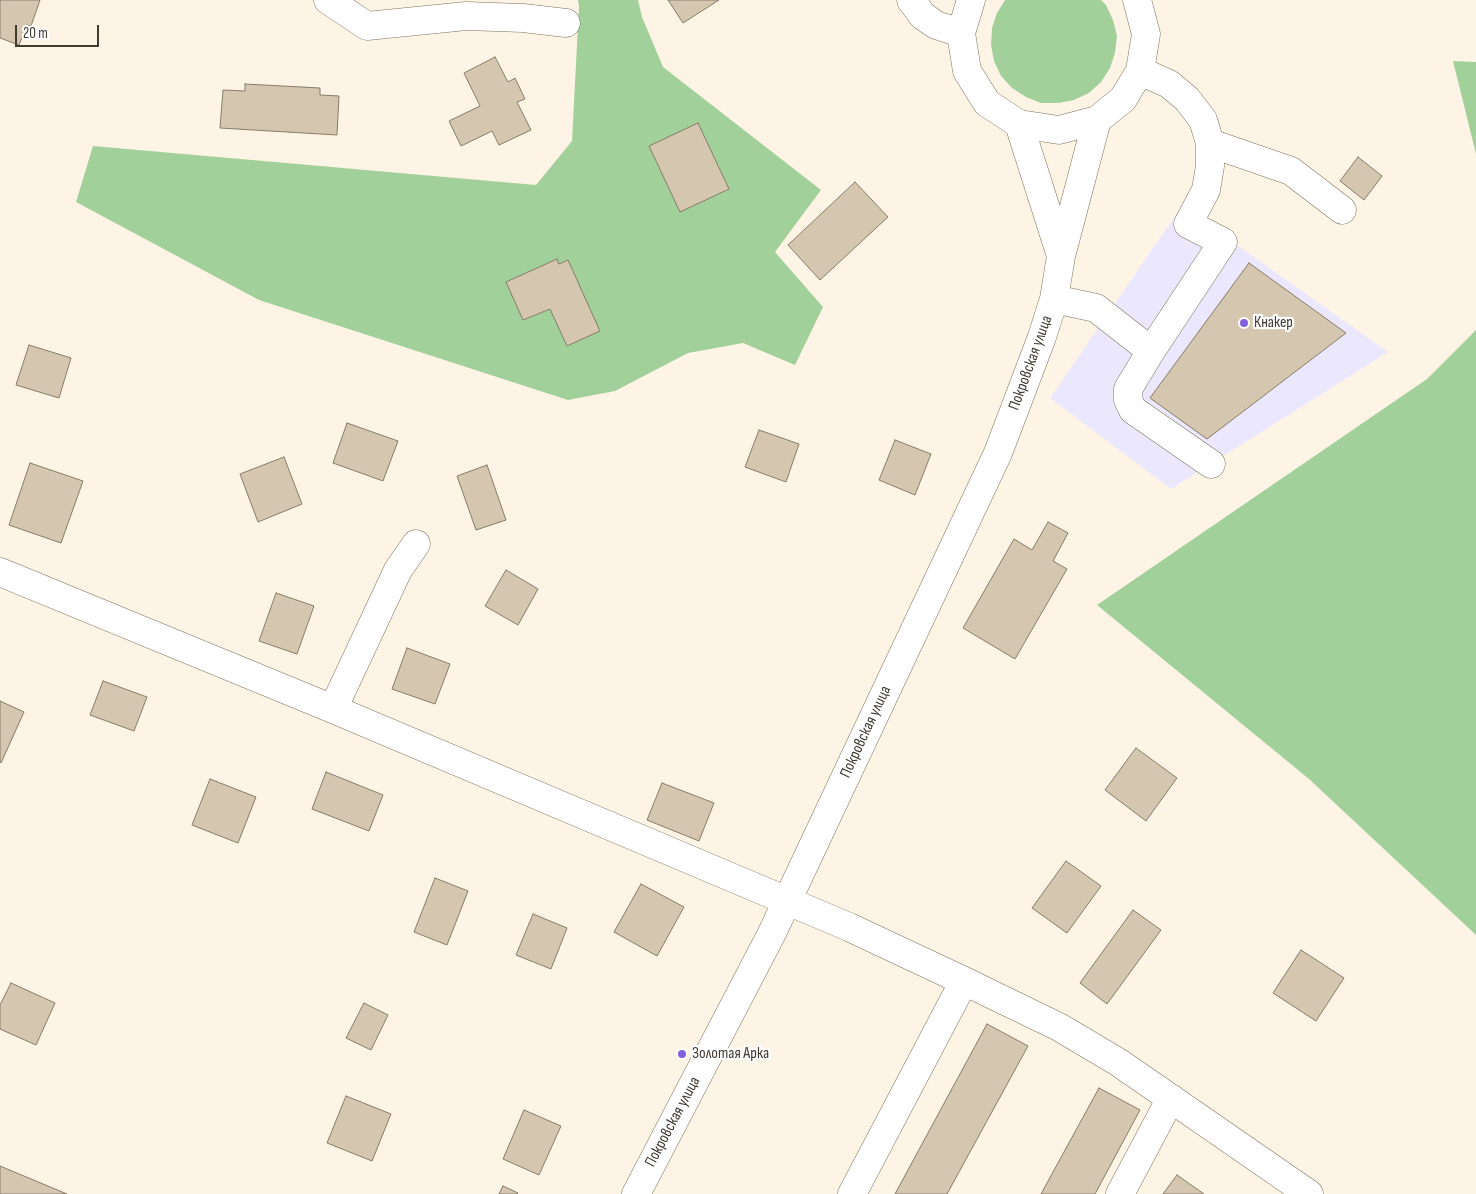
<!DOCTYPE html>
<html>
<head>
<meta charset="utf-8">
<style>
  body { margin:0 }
  #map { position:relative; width:1476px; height:1194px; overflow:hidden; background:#fdf4e6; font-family:"Sofia Sans Condensed",sans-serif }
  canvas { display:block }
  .scale { position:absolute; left:15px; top:25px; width:84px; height:22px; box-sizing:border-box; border:2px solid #413b32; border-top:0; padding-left:6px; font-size:15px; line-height:18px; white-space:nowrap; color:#413b32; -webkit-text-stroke:4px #fff; paint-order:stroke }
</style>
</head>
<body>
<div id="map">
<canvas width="1476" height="1194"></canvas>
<div class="scale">20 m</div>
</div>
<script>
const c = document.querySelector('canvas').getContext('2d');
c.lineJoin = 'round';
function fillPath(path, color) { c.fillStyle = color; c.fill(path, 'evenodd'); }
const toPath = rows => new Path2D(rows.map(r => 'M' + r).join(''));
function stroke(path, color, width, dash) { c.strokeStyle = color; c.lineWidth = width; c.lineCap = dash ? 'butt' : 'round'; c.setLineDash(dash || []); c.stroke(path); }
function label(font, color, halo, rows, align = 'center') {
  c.font = font + ' "Sofia Sans Condensed",sans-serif'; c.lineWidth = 4.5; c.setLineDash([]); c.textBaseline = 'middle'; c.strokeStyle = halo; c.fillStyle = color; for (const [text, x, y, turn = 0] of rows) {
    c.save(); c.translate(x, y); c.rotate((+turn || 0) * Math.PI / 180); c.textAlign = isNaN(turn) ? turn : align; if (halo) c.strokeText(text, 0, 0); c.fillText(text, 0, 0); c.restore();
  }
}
fillPath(toPath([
  [1182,206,1388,352,1171,489,1050,398]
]), '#ebe8fe');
fillPath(toPath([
  [578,0,638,0,642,17,663,67,821,190,775,252,823,307,795,365,743,343,688,353,615,391,568,400,259,300,76,202,93,146,536,185,572,141,579,6],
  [1005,0,1101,0,1106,5,1113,20,1117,36,1115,53,1110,68,1101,82,1089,93,1074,100,1058,103,1041,103,1026,97,1012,88,1001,76,994,61,991,45,992,28,997,13],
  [1453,61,1476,62,1476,154],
  [1476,330,1476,935,1309,779,1097,605,1427,379]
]), '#a2d09b');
const building = toPath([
  [0,0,40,0,31,26,27,25,19,45,0,38,0,0],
  [668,0,719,0,683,23,668,0],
  [495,57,508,82,515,78,525,99,517,102,531,130,499,145,492,131,461,146,449,121,480,106,464,73,495,57],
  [245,84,320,88,320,95,339,96,337,135,220,128,223,90,245,91,245,84],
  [698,123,729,189,680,212,649,146,698,123],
  [1358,157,1382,176,1364,200,1340,181,1358,157],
  [855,182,888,217,820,280,788,245,855,182],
  [557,259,559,264,568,260,600,331,567,346,550,309,523,320,506,282,557,259],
  [1249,263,1346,333,1207,439,1150,398,1249,263],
  [29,345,71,358,59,398,16,385,29,345],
  [347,423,398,441,383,481,333,463,347,423],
  [759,430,799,444,786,482,745,467,759,430],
  [895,440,931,454,915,495,879,480,895,440],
  [284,457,302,504,258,522,240,474,284,457],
  [30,463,83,481,61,543,9,525,30,463],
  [487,465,506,520,476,530,457,476,487,465],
  [1048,522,1068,533,1053,561,1067,569,1015,659,963,628,1014,539,1032,550,1048,522],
  [506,570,538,589,518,625,485,606,506,570],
  [276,593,314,606,297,654,259,641,276,593],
  [407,648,450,664,435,704,392,689,407,648],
  [103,681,147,697,134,731,90,715,103,681],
  [0,701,24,712,1,763,0,762,0,701],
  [1136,748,1177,778,1146,821,1105,790,1136,748],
  [326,772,383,795,369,831,312,809,326,772],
  [210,779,256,797,238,843,192,825,210,779],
  [662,783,714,803,699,841,647,820,662,783],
  [1066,861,1101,886,1067,933,1032,908,1066,861],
  [435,878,468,891,447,945,414,932,435,878],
  [641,884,684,907,657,956,614,932,641,884],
  [1133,910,1161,930,1107,1004,1080,983,1133,910],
  [533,914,567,928,551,969,516,955,533,914],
  [1301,950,1344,978,1316,1021,1273,993,1301,950],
  [11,983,55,1003,36,1045,0,1029,0,1005,11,983],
  [364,1003,388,1015,371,1050,346,1038,364,1003],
  [987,1024,1028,1046,947,1194,895,1194,987,1024],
  [1099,1088,1140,1110,1095,1194,1041,1194,1099,1088],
  [346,1096,391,1114,372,1161,327,1143,346,1096],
  [524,1110,561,1126,539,1175,503,1159,524,1110],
  [0,1166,67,1194,0,1194,0,1166],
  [1177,1175,1204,1194,1163,1194,1177,1175],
  [503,1186,518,1193,517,1194,499,1194,503,1186]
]);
fillPath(building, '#d5c6b0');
stroke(building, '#887b66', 1);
const minor = toPath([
  [328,0,367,26,466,16,523,18,566,23],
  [911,0,923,16,936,25,961,33],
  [971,0,961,33,967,71,987,103,1019,124,1059,130,1097,120,1123,99,1140,71,1146,34,1137,0],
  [1019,124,1061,256],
  [1210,143,1291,171,1342,210],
  [1054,299,1096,308,1151,351,1223,242,1188,224,1206,190,1210,166,1210,143,1203,120,1187,99,1169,84,1140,71],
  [1151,351,1128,389,1128,400,1133,410,1211,464],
  [0,572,333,709,849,927,964,981,1059,1027,1118,1062,1309,1194],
  [333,709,398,570,416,544],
  [636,1194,772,933,998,453,1042,337,1054,299,1061,256,1097,120],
  [852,1194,964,981],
  [1120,1194,1171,1098]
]);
stroke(minor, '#7f715d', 29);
stroke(minor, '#fff', 28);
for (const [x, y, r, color] of [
  [1244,323,5,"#8461dc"],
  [682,1054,5,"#8461dc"]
]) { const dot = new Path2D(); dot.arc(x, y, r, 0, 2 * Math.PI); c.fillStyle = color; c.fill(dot); stroke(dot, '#fff', 2); }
label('16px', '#413b32', '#fff', [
  ["Кнакер",1254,323],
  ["Золотая Арка",692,1054]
], 'left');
label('16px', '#413b32', '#fff', [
  ["Покровская улица",1031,363,-70],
  ["Покровская улица",866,732,-65],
  ["Покровская улица",673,1122,-62]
]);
</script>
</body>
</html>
